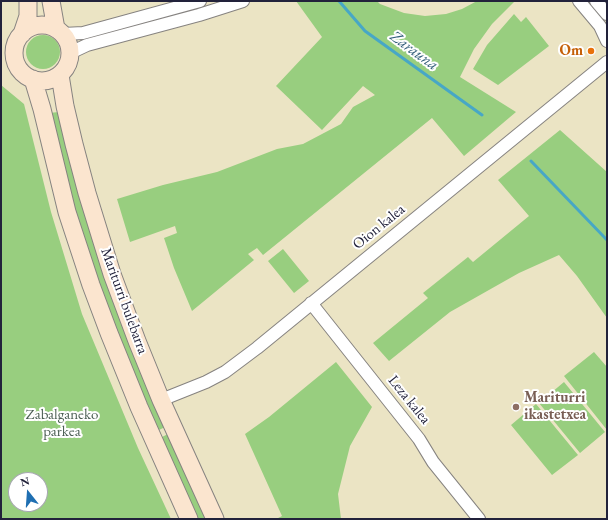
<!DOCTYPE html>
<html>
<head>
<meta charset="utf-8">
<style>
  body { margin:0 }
  #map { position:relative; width:608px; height:520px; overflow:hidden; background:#ebe4c4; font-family:"EB Garamond",serif }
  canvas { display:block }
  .frame { position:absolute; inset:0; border:2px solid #22223b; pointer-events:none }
  .north { position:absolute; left:8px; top:472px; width:40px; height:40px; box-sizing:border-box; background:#fff; border:1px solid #a7a7b1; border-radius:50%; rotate:343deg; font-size:11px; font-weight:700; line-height:16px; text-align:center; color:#22223b }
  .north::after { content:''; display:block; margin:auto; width:14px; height:18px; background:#1f6fb2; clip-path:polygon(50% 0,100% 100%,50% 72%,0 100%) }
</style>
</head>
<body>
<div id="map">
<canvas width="608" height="520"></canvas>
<div class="frame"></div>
<div class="north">N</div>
</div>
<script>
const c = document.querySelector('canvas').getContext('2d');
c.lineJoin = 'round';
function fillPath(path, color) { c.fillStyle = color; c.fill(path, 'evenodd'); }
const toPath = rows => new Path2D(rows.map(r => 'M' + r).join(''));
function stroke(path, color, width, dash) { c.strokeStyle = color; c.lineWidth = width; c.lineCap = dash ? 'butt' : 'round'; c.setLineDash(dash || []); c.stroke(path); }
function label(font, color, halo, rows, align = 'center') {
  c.font = font + ' "EB Garamond",serif'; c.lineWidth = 4; c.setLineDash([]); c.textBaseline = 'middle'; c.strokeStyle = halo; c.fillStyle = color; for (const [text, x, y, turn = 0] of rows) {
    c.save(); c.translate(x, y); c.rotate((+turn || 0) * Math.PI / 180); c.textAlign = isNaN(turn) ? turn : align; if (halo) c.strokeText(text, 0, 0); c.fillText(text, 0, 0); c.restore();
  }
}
fillPath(toPath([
  [296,1,377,1,380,4,404,13,425,16,446,14,462,9,477,1,515,1,492,24,474,49,460,77,516,112,464,156,432,118,263,255,257,248,248,254,254,260,192,311,174,268,164,238,177,233,175,226,130,242,117,199,163,185,217,172,277,149,303,144,341,124,353,107,375,95,363,86,322,130,276,86,322,37],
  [514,14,521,22,526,17,549,46,498,85,473,69,487,45],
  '26 52a17 17 0 1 1 34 0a17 17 0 1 1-34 0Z',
  [1,85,24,104,51,212,82,314,138,448,171,519,1,519],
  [16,480,40,480,40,504,16,504],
  [59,112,167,426,157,431,86,252,49,113],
  [560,130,607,172,607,318,577,276,559,255,519,273,450,312,389,361,373,343,428,298,423,293,468,257,473,262,529,216,498,180],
  [283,249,309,281,294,293,268,261],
  [594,352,607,367,607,430,564,376],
  [336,362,372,407,350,446,338,494,341,519,276,519,282,516,245,434,269,417],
  [564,382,605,432,580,453,539,403],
  [536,404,578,455,552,475,511,425],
  [170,433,209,519,197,519,160,438]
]), '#98ce7f');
stroke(toPath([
  [339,1,365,31,482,115],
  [531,161,607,240]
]), '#47a7c6', 3);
const minor = toPath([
  [579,1,600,26,607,41],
  [596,1,607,14],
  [63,34,83,33,200,1],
  [70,53,87,45,199,15,243,1],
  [311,303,419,439,433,462,479,519],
  [161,400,206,382,225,372,257,348,607,62]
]);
const secondary = toPath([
  [51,1,56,29],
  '14 53a28 28 0 1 1 56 0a28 28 0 1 1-56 0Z',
  [22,34,28,16,28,1],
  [60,75,65,106,74,144,87,193,112,274,137,341,161,400,215,519],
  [33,79,42,109,67,212,91,285,109,333,139,407,189,519]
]);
stroke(minor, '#868380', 14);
stroke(secondary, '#868380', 19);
stroke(minor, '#fff', 12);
stroke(secondary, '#fbe5cf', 17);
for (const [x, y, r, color] of [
  [591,51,4,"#e8710a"],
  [516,407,4,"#8d6e63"]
]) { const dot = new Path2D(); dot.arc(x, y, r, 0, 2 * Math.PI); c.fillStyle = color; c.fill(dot); stroke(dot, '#fff', 1.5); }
label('bold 15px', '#c56008', '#fff', [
  ["Om",583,51]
], 'right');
label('15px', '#22223b', '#fff', [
  ["Oion kalea",379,227,-39],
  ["Mariturri bulebarra",124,301,70],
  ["Leza kalea",409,400,51]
]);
label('bold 15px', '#785e54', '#fff', [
  ["Mariturri",524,398],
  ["ikastetxea",524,415]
], 'left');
label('15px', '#4b5e53', '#fff', [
  ["Zabalganeko",62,415],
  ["parkea",62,432]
]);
label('italic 16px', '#335e7a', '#fff', [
  ["Zarauna",414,51,36]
]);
</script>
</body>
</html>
